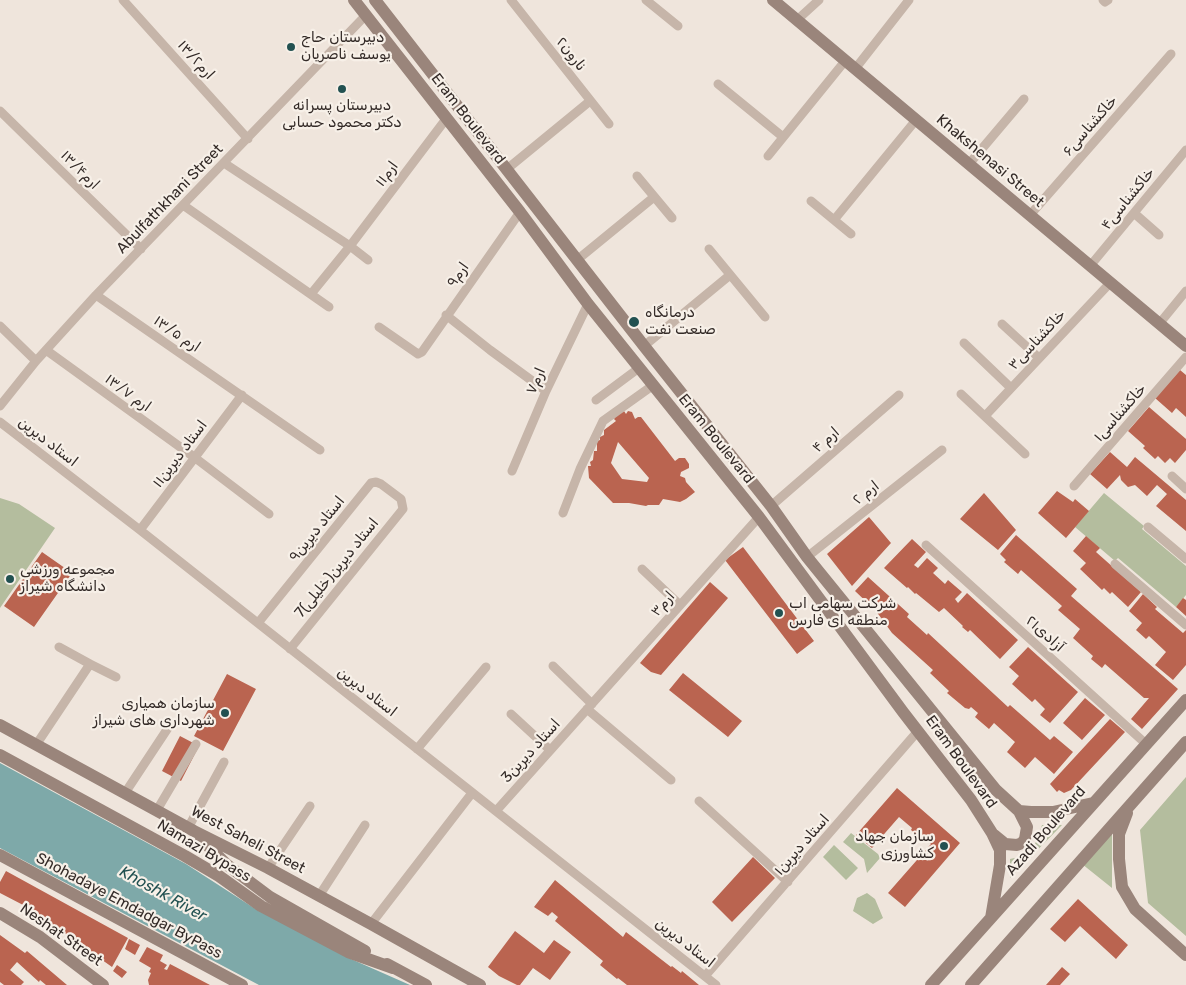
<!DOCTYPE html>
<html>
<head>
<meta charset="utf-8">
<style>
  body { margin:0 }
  canvas { display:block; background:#efe5dc }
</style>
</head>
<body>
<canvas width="1186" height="985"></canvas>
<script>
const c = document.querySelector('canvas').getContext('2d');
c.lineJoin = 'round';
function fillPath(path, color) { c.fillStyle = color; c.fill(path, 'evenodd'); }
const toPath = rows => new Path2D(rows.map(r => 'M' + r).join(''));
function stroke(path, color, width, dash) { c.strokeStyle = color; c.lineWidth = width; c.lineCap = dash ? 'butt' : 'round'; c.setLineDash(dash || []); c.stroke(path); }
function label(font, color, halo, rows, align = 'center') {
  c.font = font + ' Rubik,"Noto Sans Arabic",sans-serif'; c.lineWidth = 4.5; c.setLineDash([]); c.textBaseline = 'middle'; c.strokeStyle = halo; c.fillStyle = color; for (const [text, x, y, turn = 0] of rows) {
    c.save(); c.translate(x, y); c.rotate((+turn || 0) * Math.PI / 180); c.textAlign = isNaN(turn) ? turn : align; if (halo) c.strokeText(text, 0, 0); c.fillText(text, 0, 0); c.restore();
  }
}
fillPath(toPath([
  [1104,493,1144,526,1142,529,1186,566,1186,595,1176,607,1118,558,1115,561,1075,527],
  [0,498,19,504,55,528,0,608],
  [1186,777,1186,936,1148,903,1140,830],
  [1042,825,1062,825,1010,878,1010,859,1019,857,1029,851,1036,842],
  [1112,827,1112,888,1082,864],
  [851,833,878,854,880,858,867,873,864,859,843,842],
  [834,845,858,868,846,880,823,857],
  [867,893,875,899,883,918,873,924,853,911,857,898]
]), '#b4bd9e');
fillPath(toPath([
  [0,763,186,864,254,908,351,959,410,985,259,985,0,848]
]), '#7ea9a9');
fillPath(toPath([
  [1180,370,1186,375,1186,417,1176,408,1172,413,1155,398],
  [1149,407,1186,439,1186,450,1175,463,1170,458,1165,463,1158,456,1155,459,1143,448,1145,446,1128,431],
  [624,411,626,414,628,411,632,412,635,419,638,417,641,417,675,461,679,458,685,458,689,464,689,468,681,472,680,476,685,478,686,482,695,492,686,499,680,502,663,499,659,505,648,505,646,506,629,503,613,503,589,478,588,466,591,466,590,462,593,460,594,451,597,451,597,441,600,440,600,437,604,435,604,430,616,421,614,419,617,414],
  [618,442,649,478,647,482,622,479,611,463],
  [1110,452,1127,467,1135,457,1186,500,1186,531,1156,506,1167,494,1157,485,1147,496,1135,485,1128,487,1121,480,1120,475,1107,489,1090,474],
  [1057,491,1073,502,1075,499,1089,511,1066,538,1038,513],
  [984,493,1016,530,998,550,960,519],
  [869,517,891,543,852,586,827,554],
  [1016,535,1077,589,1071,596,1178,689,1142,729,1131,719,1149,698,1144,698,1105,664,1102,668,1091,659,1093,656,1073,638,1080,629,1058,610,1062,606,1021,570,1018,574,1004,562,1006,560,1000,554],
  [1086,536,1100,548,1096,552,1141,592,1128,607,1112,592,1110,594,1104,588,1102,590,1080,569,1086,563,1073,551],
  [912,539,926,552,914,565,918,568,927,558,938,568,933,573,945,584,948,580,962,592,955,599,958,603,967,593,1018,640,1000,659,970,630,968,632,962,627,963,626,944,608,939,612,916,593,915,594,908,587,907,588,884,568],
  [743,547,814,641,797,654,725,560],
  [42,552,72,573,34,627,4,606],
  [868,577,909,614,907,617,927,635,928,633,1008,707,1010,705,1050,740,1054,736,1073,752,1054,774,1035,757,1025,768,1007,752,1015,742,994,723,989,729,975,717,978,713,971,707,969,709,965,708,947,693,949,691,930,673,933,670,892,633,876,611,855,591],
  [710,582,728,598,661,675,651,672,640,663],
  [1143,594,1157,607,1155,609,1183,633,1186,630,1186,665,1173,680,1155,665,1166,652,1149,636,1146,639,1136,630,1142,623,1129,611],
  [1183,598,1186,600,1186,616,1176,607],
  [1028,647,1078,692,1050,723,1040,715,1045,709,1035,699,1032,702,1012,684,1019,676,1009,667],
  [683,673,742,721,728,737,669,690],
  [227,674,256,689,223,751,194,736],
  [1085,698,1105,715,1082,740,1063,723],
  [1110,719,1125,732,1071,790,1064,793,1059,790,1057,792,1050,784],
  [180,736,199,746,181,781,162,771],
  [897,788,960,843,905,907,888,893,931,844,926,839,924,841,911,830,912,828,899,817,872,848,856,835],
  [753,857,775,878,732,922,712,902],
  [6,871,128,938,112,967,56,927,25,906,0,893,0,882],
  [555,880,623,937,626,932,671,967,672,966,681,973,682,971,699,985,627,985,618,978,617,979,600,965,603,961,555,921,558,917,552,912,548,916,534,907],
  [1078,899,1128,945,1116,959,1080,926,1065,942,1050,929],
  [515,931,544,953,554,940,571,952,550,980,533,968,520,985,517,985,499,976,488,967],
  [0,935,25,953,27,951,67,985,46,985,40,980,39,982,17,962,10,970,24,982,21,985,4,985,0,982],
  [129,939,140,945,135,955,125,949],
  [147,947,163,955,160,961,167,965,164,969,167,970,170,964,210,985,149,985,148,980,151,973,149,972,151,968,139,961],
  [117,965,127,972,122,978,113,971],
  [1062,967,1070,974,1060,985,1046,985]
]), '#ba6450');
stroke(toPath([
  [123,0,248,139],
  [511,0,609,124],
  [646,0,678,26],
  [1103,0,1105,2,1108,0],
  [797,20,819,0],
  [855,69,909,0],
  [718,84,783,137],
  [0,111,141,249],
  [768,156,845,61],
  [224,163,350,246,368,260],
  [969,164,1024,99],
  [507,169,590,101],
  [637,176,672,218],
  [811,201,851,234],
  [183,205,329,307],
  [1134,213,1159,235],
  [1030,215,1171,54],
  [834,220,916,120],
  [709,249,765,317],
  [577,260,654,197],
  [1090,266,1186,150],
  [311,294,350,246,446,119],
  [96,295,320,450],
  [446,315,490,350,546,391],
  [1002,324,1039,358],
  [1159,324,1186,291],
  [0,326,36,361],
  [379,327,418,354,422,352,520,212],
  [964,343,1011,388],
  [644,346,730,275],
  [46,350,194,457,269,514],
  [961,394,1025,454],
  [596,400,639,368],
  [0,406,36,361,96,295,366,15],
  [985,416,1110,283],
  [0,422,140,530,716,985],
  [512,471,546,391,588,304],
  [1172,476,1186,489],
  [1074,486,1186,357],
  [771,506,899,395],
  [563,513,580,469,603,421,652,386],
  [1148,527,1186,559],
  [140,530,242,395],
  [926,545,1145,743],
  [807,557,942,450],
  [1115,564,1186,625],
  [642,569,680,605],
  [258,623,371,483,376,482,381,484,401,499,403,509,290,649],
  [90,664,116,677],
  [553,666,592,704],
  [587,709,671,780],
  [511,714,550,750],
  [36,745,90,664,59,647],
  [417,749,486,667],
  [125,793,168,728],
  [699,801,788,882],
  [157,810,196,744],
  [496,811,759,517],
  [188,828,224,762],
  [268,868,310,806],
  [319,896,365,825],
  [371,924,472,793],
  [705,976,918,731]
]), '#c6b5a9', 9);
stroke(toPath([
  [354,0,520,212,588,304,759,517,903,712,971,800,992,833,1000,850,1000,865,991,918],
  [375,0,644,346,771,506,807,557,996,790,1019,811,1031,812,1053,812,1093,803],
  [773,0,1186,346],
  [0,725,194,831,268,868,371,924,480,985],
  [0,755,185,856,219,876,261,906,348,952,393,968],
  [1127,813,1119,834,1119,859,1122,887,1135,909,1186,955],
  [994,835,1005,844,1017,845,1022,843,1025,839,1027,827,1019,811],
  [201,839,226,864,270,897,365,951],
  [0,855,242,985],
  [0,913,40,937,103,985],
  [387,964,426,985],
  [931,985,1186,700],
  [971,985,1186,742]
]), '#9a857b', 12);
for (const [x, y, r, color] of [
  [291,47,5,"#225151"],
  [342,89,5,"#225151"],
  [634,322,6,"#225151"],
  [10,579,5,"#225151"],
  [779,613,5,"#225151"],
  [225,713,5,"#225151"],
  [944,846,5,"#225151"]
]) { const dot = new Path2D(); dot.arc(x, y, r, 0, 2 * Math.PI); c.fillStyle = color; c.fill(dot); stroke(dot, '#f7f0e8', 2); }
label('15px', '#342b28', '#f7f0e8', [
  ["دبیرستان حاج",301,38],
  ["یوسف ناصریان",301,55],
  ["دبیرستان پسرانه",342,106,"center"],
  ["دکتر محمود حسابی",342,123,"center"],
  ["درمانگاه",645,313],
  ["صنعت نفت",645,330],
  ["مجموعه ورزشی",20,570],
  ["دانشگاه شیراز",20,587],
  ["شرکت سهامی اب",789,604],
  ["منطقه ای فارس",789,621],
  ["سازمان همیاری",215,704,"right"],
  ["شهرداری های شیراز",215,721,"right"],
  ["سازمان جهاد",934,837,"right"],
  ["کشاورزی",934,854,"right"]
], 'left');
label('15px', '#342b28', '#f7f0e8', [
  ["نارون۲",571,54,52],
  ["۱۳/۲ارم",196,60,48],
  ["Eram Boulevard",468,119,52],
  ["خاکشناسی۶",1090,126,-49],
  ["Khakshenasi Street",990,161,40],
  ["۱۳/۴ارم",80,170,45],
  ["ارم۱۱",387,174,-53],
  ["Abulfathkhani Street",170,199,-46],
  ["خاکشناسی۴",1128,199,-51],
  ["ارم۹",458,275,-54],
  ["۱۳/۵ ارم",177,334,34],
  ["خاکشناسی۳",1037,340,-47],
  ["ارم۷",536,381,-66],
  ["۱۳/۷ ارم",128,393,36],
  ["خاکشناسی۱",1120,413,-49],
  ["Eram Boulevard",716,439,51],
  ["ارم ۴",826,440,-41],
  ["استاد دیرین",48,442,38],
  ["استاد دیرین۱۱",180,454,-53],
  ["ارم ۲",866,493,-38],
  ["استاد دیرین۹",317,529,-51],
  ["7استاد دیرین(خلیلی)",337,568,-51],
  ["ارم۳",663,604,-48],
  ["آزادی۲۱",1045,634,42],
  ["استاد دیرین",367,692,38],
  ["3استاد دیرین",531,751,-48],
  ["Eram Boulevard",961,762,54],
  ["Azadi Boulevard",1046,831,-49],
  ["West Saheli Street",248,840,28],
  ["استاد دیرین۱",802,845,-49],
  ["Namazi Bypass",204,851,31],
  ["Shohadaye Emdadgar ByPass",129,906,28],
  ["Neshat Street",61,935,35],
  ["استاد دیرین",685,943,38]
]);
label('italic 16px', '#225151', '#f7f0e8', [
  ["Khoshk River",163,894,29]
]);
</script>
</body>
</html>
